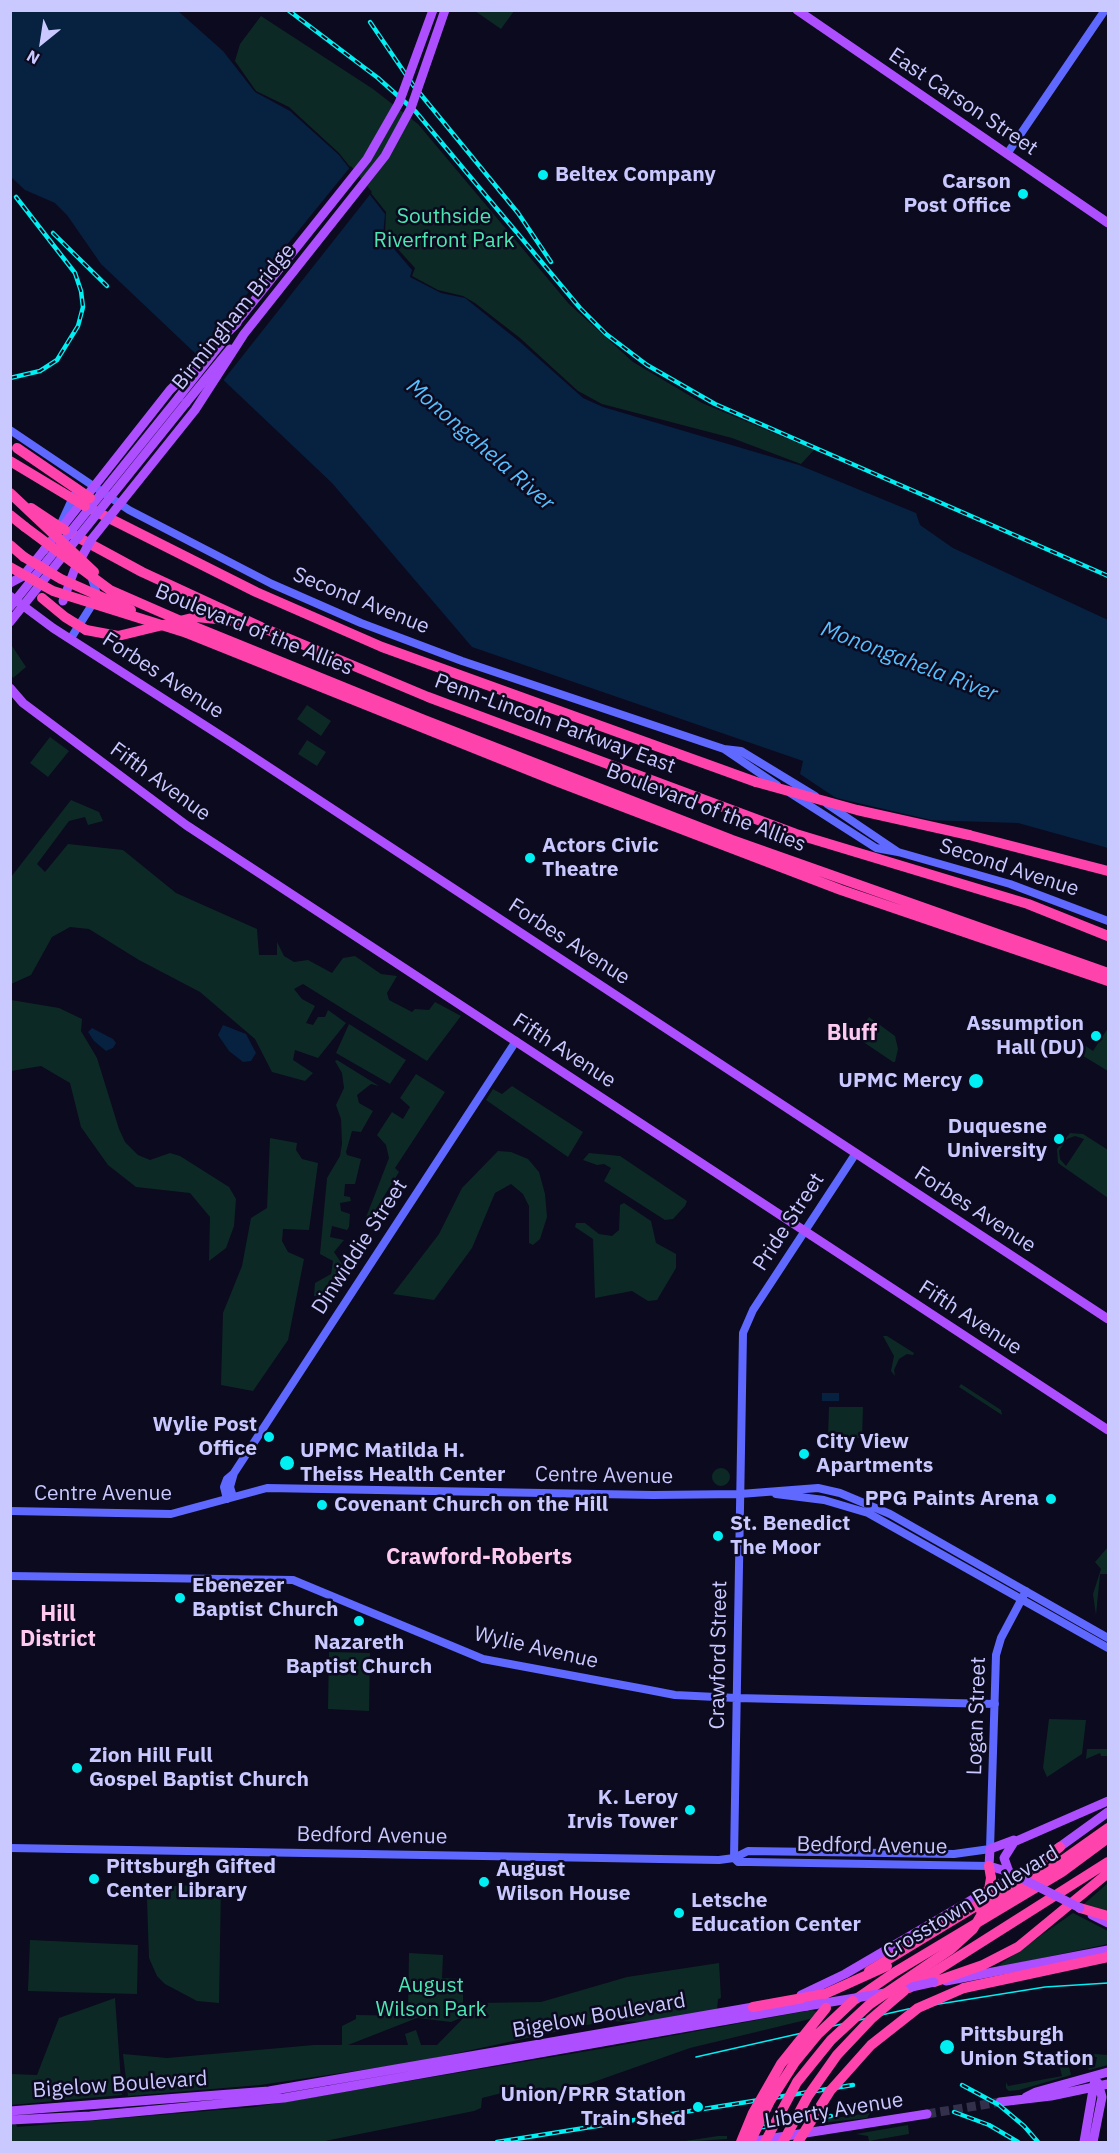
<!DOCTYPE html>
<html>
<head>
<meta charset="utf-8">
<style>
  body { margin:0 }
  #map { position:relative; width:1119px; height:2153px; overflow:hidden; background:#0c0a1e; font-family:"IBM Plex Sans",sans-serif }
  canvas { display:block }
  .frame { position:absolute; inset:0; border:12px solid #c9c8ff; pointer-events:none }
  .north { position:absolute; left:12px; top:12px; width:60px; height:60px; -webkit-text-stroke:4px #0c0a1e; paint-order:stroke; rotate:210deg; font-size:16px; font-weight:700; line-height:24px; text-align:center; color:#c9c8ff }
  .north::after { content:''; display:block; margin:auto; width:21px; height:27px; background:#c9c8ff; clip-path:polygon(50% 0,100% 100%,50% 72%,0 100%) }
</style>
</head>
<body>
<div id="map">
<canvas width="1119" height="2153"></canvas>
<div class="frame"></div>
<div class="north">N</div>
</div>
<script>
const c = document.querySelector('canvas').getContext('2d');
c.lineJoin = 'round';
function fillPath(path, color) { c.fillStyle = color; c.fill(path, 'evenodd'); }
const toPath = rows => new Path2D(rows.map(r => 'M' + r).join(''));
function stroke(path, color, width, dash) { c.strokeStyle = color; c.lineWidth = width; c.lineCap = dash ? 'butt' : 'round'; c.setLineDash(dash || []); c.stroke(path); }
function label(font, color, halo, rows, align = 'center') {
  c.font = font + ' "IBM Plex Sans",sans-serif'; c.lineWidth = 5; c.setLineDash([]); c.textBaseline = 'middle'; c.strokeStyle = halo; c.fillStyle = color; for (const [text, x, y, turn = 0] of rows) {
    c.save(); c.translate(x, y); c.rotate((+turn || 0) * Math.PI / 180); c.textAlign = isNaN(turn) ? turn : align; if (halo) c.strokeText(text, 0, 0); c.fillText(text, 0, 0); c.restore();
  }
}
fillPath(toPath([
  [475,11,514,11,501,29],
  [261,16,373,89,418,124,569,304,633,362,702,403,814,450,801,464,732,438,602,404,578,391,520,338,475,303,463,296,438,290,412,276,415,268,385,235,386,212,339,153,289,107,256,91,235,61,240,44],
  [10,643,26,667,13,678,11,674],
  [307,705,331,721,321,736,297,719],
  [50,737,69,751,48,777,30,763],
  [307,740,326,752,317,766,298,754],
  [71,800,99,812,103,821,88,825,85,817,69,821,37,864,45,872,68,844,123,850,176,893,257,929,259,955,277,955,277,942,284,956,294,962,308,960,332,973,343,958,355,956,381,974,397,976,387,993,389,1000,412,1012,415,1009,429,1010,435,1002,461,1016,427,1061,303,984,294,989,302,999,315,1006,306,1023,313,1025,318,1017,325,1017,328,1010,346,1023,318,1058,295,1050,293,1060,313,1073,305,1081,272,1072,255,1039,200,992,139,960,89,929,70,927,52,937,31,975,11,984,11,877],
  [11,1000,59,1008,82,1019,81,1031,97,1058,119,1129,125,1142,138,1155,150,1160,170,1153,180,1156,229,1187,236,1199,234,1226,226,1248,209,1261,210,1217,190,1193,136,1187,108,1165,81,1127,70,1083,41,1066,11,1071],
  [869,1017,895,1036,898,1049,895,1062,893,1062,856,1037],
  [349,1024,406,1060,390,1084,336,1053],
  [1108,1028,1108,1071,1075,1051,1080,1042,1093,1051],
  [337,1060,379,1086,371,1084,357,1095,359,1103,373,1111,361,1132,352,1131,346,1152,347,1155,361,1159,355,1184,345,1184,344,1196,350,1197,351,1201,340,1203,341,1211,350,1214,349,1227,347,1230,332,1226,330,1237,344,1240,334,1252,342,1264,341,1275,327,1286,322,1296,314,1296,315,1283,331,1274,333,1261,320,1254,327,1178,340,1156,342,1144,341,1119,336,1105,344,1088,342,1073,335,1061],
  [416,1074,445,1092,395,1168,399,1172,365,1227,365,1220,389,1158,386,1145,377,1135,392,1112,403,1119,410,1107,400,1098],
  [512,1086,583,1132,568,1157,486,1100,493,1089,502,1094],
  [1070,1133,1083,1134,1108,1150,1108,1198,1058,1163,1057,1149],
  [1075,1136,1084,1139,1066,1166,1060,1159,1059,1151,1067,1139],
  [270,1138,297,1143,296,1150,302,1159,318,1163,309,1230,283,1229,282,1241,288,1252,304,1259,288,1340,253,1391,221,1385,223,1313,242,1266,251,1218,267,1208],
  [498,1151,511,1152,528,1159,539,1172,545,1194,547,1217,540,1239,533,1245,529,1243,529,1206,523,1194,511,1184,495,1193,472,1248,434,1300,393,1294,439,1234,462,1188],
  [589,1153,620,1156,687,1201,685,1206,673,1219,665,1220,604,1181,611,1168,604,1164,597,1165,583,1160],
  [624,1203,651,1221,656,1243,676,1254,676,1268,657,1300,648,1301,632,1291,595,1298,593,1239,575,1227,576,1223,585,1223,599,1234,612,1236,619,1230,620,1205],
  [883,1336,887,1336,914,1353,913,1355,907,1354,899,1359,894,1370,895,1376,891,1371,894,1356],
  [961,1384,1001,1410,1002,1415,959,1387],
  [829,1407,863,1407,862,1438,828,1438],
  '712 1477a9 9 0 1 1 18 0a9 9 0 1 1-18 0Z',
  [1108,1547,1108,1574,1100,1574,1096,1615,1093,1594,1101,1569,1095,1562],
  [329,1652,370,1653,369,1711,328,1709],
  [1049,1719,1086,1720,1082,1754,1047,1777,1043,1768],
  [1087,1749,1108,1749,1108,1756,1101,1756,1100,1753,1086,1759],
  [1108,1883,1108,1911,1084,1904],
  [221,1884,219,2003,197,2001,165,1984,157,1976,149,1958,147,1899,150,1890,154,1887],
  [1073,1913,1108,1931,1108,1944,995,1968],
  [30,1940,138,1945,137,1994,28,1991],
  [409,1953,443,1955,442,1978,463,1979,463,2017,451,2022,417,2018,348,2045,408,2045,405,2034,416,2030,421,2045,437,2045,478,2003,541,2002,627,1977,719,1963,721,1998,718,1999,717,2010,645,2022,606,2021,416,2062,260,2085,128,2096,123,2054,167,2058,314,2045,342,2045,342,2026,356,2019,356,2015,412,2016,408,2013],
  [115,1998,122,2095,11,2105,11,2074,37,2075,59,2018],
  [812,2010,817,2012,810,2019,690,2048,551,2097,539,2094,521,2096,519,2091,506,2092,482,2098,481,2108,474,2111,320,2142,11,2142,11,2124,16,2124,17,2127,255,2107,600,2049],
  [1081,2053,1108,2055,1108,2065,1089,2070,1088,2068,1095,2067,1097,2057,1071,2058,1067,2059,1071,2075,1019,2090,1009,2091,1006,2088,1006,2082,1008,2086,1062,2076,1057,2056],
  [870,2113,867,2118,820,2123,820,2120],
  [908,2125,909,2134,869,2141,868,2136,856,2134],
  [718,2136,727,2136,727,2139,679,2142]
]), '#0d2925');
fillPath(toPath([
  [10,11,178,11,223,51,255,92,290,111,339,155,385,214,383,236,412,270,410,277,441,293,465,298,520,342,583,398,603,407,799,465,916,513,920,525,953,548,1108,620,1108,848,1018,823,894,819,848,806,800,774,803,761,472,647,332,483,101,264,67,215,55,203,25,190,11,177],
  [223,1025,246,1034,256,1053,251,1061,243,1062,229,1051,218,1035],
  [92,1028,113,1039,116,1043,113,1048,106,1051,94,1041,88,1032],
  [822,1393,839,1393,839,1401,822,1401]
]), '#072140');
fillPath(toPath([
  [351,166,372,192,222,382,196,357],
  [828,796,948,824,893,822,847,808]
]), '#0c0a1e');
stroke(toPath([
  [927,2114,1000,2102]
]), '#32304b', 9, [9, 4.5]);
stroke(toPath([
  [1007,154,1105,10],
  [10,430,129,510,272,584,361,623,462,661,724,749,741,751,815,796],
  [59,528,74,495],
  [71,638,95,600,96,591,92,579],
  [724,749,777,785],
  [790,793,876,848,898,852,1010,884,1108,921],
  [827,804,898,852],
  [776,1494,824,1500,868,1513,1108,1648],
  [233,1497,230,1487,234,1473,516,1041],
  [227,1499,224,1487,227,1479,233,1474],
  [10,1511,171,1514,267,1488,653,1495,740,1494,818,1488,840,1493,890,1514,1108,1638],
  [10,1576,293,1580,483,1659,644,1689,675,1695,736,1698,995,1704],
  [10,1848,719,1860,734,1858,748,1851,954,1854,990,1849,996,1655,1001,1638,1026,1591],
  [734,1858,743,1333,753,1310,856,1153],
  [734,1858,738,1862,749,1862,989,1866]
]), '#5f68ff', 8);
stroke(toPath([
  [797,10,1108,223],
  [233,327,367,159,399,103],
  [179,397,223,341],
  [186,403,230,349],
  [10,583,23,576,44,550],
  [10,596,53,628,232,743,1108,1319],
  [10,688,23,703,186,825,1108,1430],
  [1054,1851,1108,1812],
  [1009,1872,1004,1858,1014,1842,1108,1801],
  [1009,1872,989,1866,990,1849,1014,1840],
  [1092,1915,1108,1923],
  [946,1981,1108,1950],
  [801,1995,845,1974,1016,1874],
  [1026,2097,1036,2092,1108,2072],
  [1000,2102,1051,2096,1108,2084],
  [10,2111,269,2091,759,2006],
  [10,2120,90,2116,284,2098,807,2006],
  [748,2142,927,2114],
  [1084,2142,1094,2084],
  [1093,2142,1102,2097,1098,2083]
]), '#ae4fff', 9);
stroke(toPath([
  [31,508,55,524],
  [91,509,256,592,382,647,756,782],
  [10,515,25,527],
  [70,533,142,572,261,627,428,697,796,834,1028,904,1108,936],
  [10,545,24,557],
  [190,625,424,720,732,840,1108,973],
  [86,630,118,636,196,617,237,621],
  [187,633,556,781,841,890,1108,981],
  [969,835,1108,871],
  [989,1866,991,1878],
  [1080,1908,1108,1916],
  [981,1911,1043,1874,1108,1828],
  [869,1971,996,1894,1060,1847],
  [934,1982,983,1965,1018,1947,1108,1873],
  [909,1988,1108,1862],
  [964,1988,1108,1957],
  [856,1999,895,1972,1062,1872,1108,1838],
  [753,2007,825,1994]
]), '#ff43ad', 10);
stroke(toPath([
  [696,2057,908,2009,1045,1987,1108,1983]
]), '#00eff3', 1.5);
const rail = toPath([
  [288,10,378,78,416,112,580,308,606,334,647,365,715,404,1108,576],
  [370,22,413,85,518,213,551,262],
  [53,233,107,286],
  [10,378,40,371,57,360,78,326,83,307,81,291,75,273,16,197],
  [962,2085,999,2105,1024,2126,1038,2142],
  [954,2112,989,2125,1018,2142],
  [744,2130,831,2116],
  [497,2142,853,2085]
]);
stroke(rail, '#00eff3', 4.5);
stroke(rail, '#0c0a1e', 2, [7]);
stroke(toPath([
  [399,103,433,10],
  [44,550,170,390,237,323],
  [63,601,74,571,91,540,195,410,244,334,385,156,411,108,445,10],
  [10,607,179,397],
  [10,622,186,403],
  [1009,1872,1080,1908],
  [898,1990,934,1982],
  [807,2006,885,1993]
]), '#ae4fff', 9);
stroke(toPath([
  [17,448,90,498],
  [10,461,85,506],
  [10,493,94,572],
  [55,524,65,530],
  [25,527,110,590,190,625],
  [24,557,61,579,131,610],
  [10,567,53,591,187,633],
  [42,598,65,617,86,630],
  [756,782,857,810,969,835],
  [825,1994,887,1966],
  [741,2142,753,2113,781,2064,826,2008],
  [750,2142,770,2101,795,2062,818,2034,853,2001],
  [765,2142,797,2082,831,2040,870,2004,951,1949,973,1929,986,1907,991,1878],
  [783,2142,808,2096,837,2055,871,2019,904,1991],
  [798,2142,830,2091,871,2045,918,2008,964,1988]
]), '#ff43ad', 10);
for (const [x, y, r, color] of [
  [543,175,6,"#00eff3"],
  [1023,194,6,"#00eff3"],
  [530,858,6,"#00eff3"],
  [1096,1036,6,"#00eff3"],
  [976,1081,8,"#00eff3"],
  [1059,1139,6,"#00eff3"],
  [269,1437,6,"#00eff3"],
  [804,1454,6,"#00eff3"],
  [287,1463,8,"#00eff3"],
  [1051,1499,6,"#00eff3"],
  [322,1505,6,"#00eff3"],
  [718,1536,6,"#00eff3"],
  [180,1598,6,"#00eff3"],
  [359,1621,6,"#00eff3"],
  [77,1768,6,"#00eff3"],
  [690,1810,6,"#00eff3"],
  [94,1879,6,"#00eff3"],
  [484,1882,6,"#00eff3"],
  [679,1913,6,"#00eff3"],
  [947,2047,8,"#00eff3"],
  [698,2107,6,"#00eff3"]
]) { const dot = new Path2D(); dot.arc(x, y, r, 0, 2 * Math.PI); c.fillStyle = color; c.fill(dot); stroke(dot, '#0c0a1e', 2); }
label('21px', '#c9c8ff', '#0c0a1e', [
  ["East Carson Street",963,102,34],
  ["Birmingham Bridge",234,317,-51],
  ["Second Avenue",361,601,22],
  ["Boulevard of the Allies",254,630,22],
  ["Forbes Avenue",163,676,33],
  ["Penn-Lincoln Parkway East",555,724,20],
  ["Fifth Avenue",160,782,36],
  ["Boulevard of the Allies",706,808,21],
  ["Second Avenue",1009,868,18],
  ["Forbes Avenue",569,942,33],
  ["Fifth Avenue",564,1051,33],
  ["Forbes Avenue",975,1210,33],
  ["Pride Street",789,1222,-57],
  ["Dinwiddie Street",360,1247,-57],
  ["Fifth Avenue",970,1318,33],
  ["Centre Avenue",604,1476,1],
  ["Centre Avenue",103,1494],
  ["Wylie Avenue",536,1648,13],
  ["Crawford Street",719,1655,-89],
  ["Logan Street",977,1716,-88],
  ["Bedford Avenue",372,1836,1],
  ["Bedford Avenue",872,1846,1],
  ["Crosstown Boulevard",971,1903,-31],
  ["Bigelow Boulevard",599,2016,-10],
  ["Bigelow Boulevard",120,2085,-4],
  ["Liberty Avenue",834,2111,-9]
]);
label('bold 21px', '#c9c8ff', '#0c0a1e', [
  ["Beltex Company",555,175],
  ["Carson",1011,182,"right"],
  ["Post Office",1011,206,"right"],
  ["Actors Civic",542,846],
  ["Theatre",542,870],
  ["Assumption",1084,1024,"right"],
  ["Hall (DU)",1084,1048,"right"],
  ["UPMC Mercy",962,1081,"right"],
  ["Duquesne",1047,1127,"right"],
  ["University",1047,1151,"right"],
  ["Wylie Post",257,1425,"right"],
  ["Office",257,1449,"right"],
  ["City View",816,1442],
  ["Apartments",816,1466],
  ["UPMC Matilda H.",300,1451],
  ["Theiss Health Center",300,1475],
  ["PPG Paints Arena",1039,1499,"right"],
  ["Covenant Church on the Hill",334,1505],
  ["St. Benedict",730,1524],
  ["The Moor",730,1548],
  ["Ebenezer",192,1586],
  ["Baptist Church",192,1610],
  ["Nazareth",359,1643,"center"],
  ["Baptist Church",359,1667,"center"],
  ["Zion Hill Full",89,1756],
  ["Gospel Baptist Church",89,1780],
  ["K. Leroy",678,1798,"right"],
  ["Irvis Tower",678,1822,"right"],
  ["Pittsburgh Gifted",106,1867],
  ["Center Library",106,1891],
  ["August",496,1870],
  ["Wilson House",496,1894],
  ["Letsche",691,1901],
  ["Education Center",691,1925],
  ["Pittsburgh",960,2035],
  ["Union Station",960,2059],
  ["Union/PRR Station",686,2095,"right"],
  ["Train Shed",686,2119,"right"]
], 'left');
label('21px', '#4ce6b3', '#0c0a1e', [
  ["Southside",444,217],
  ["Riverfront Park",444,241],
  ["August",431,1986],
  ["Wilson Park",431,2010]
]);
label('italic 22px', '#56bfff', '#0c0a1e', [
  ["Monongahela River",480,445,41],
  ["Monongahela River",909,662,21]
]);
label('bold 22px', '#ffcaf0', '#0c0a1e', [
  ["Bluff",852,1034],
  ["Crawford-Roberts",479,1558],
  ["Hill",58,1615],
  ["District",58,1640]
]);
</script>
</body>
</html>
